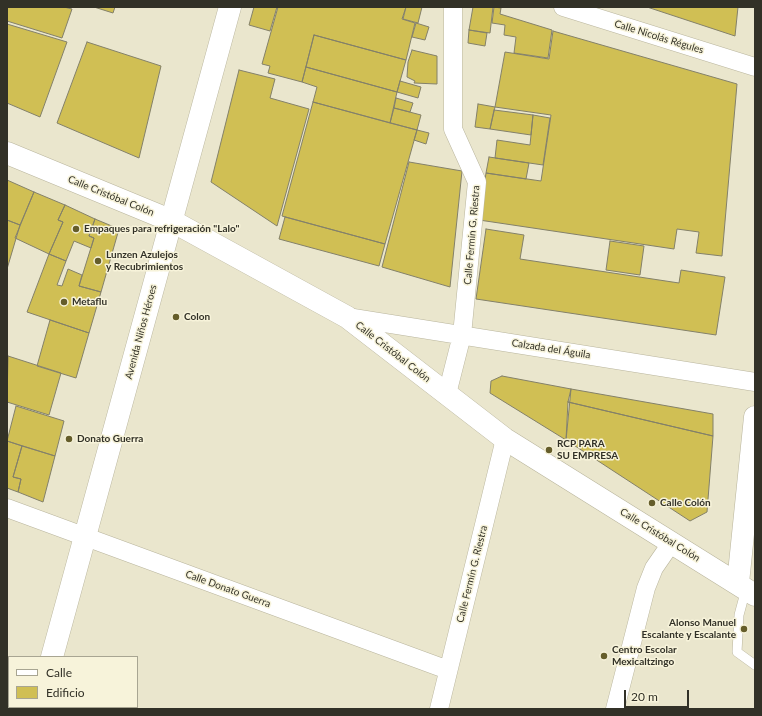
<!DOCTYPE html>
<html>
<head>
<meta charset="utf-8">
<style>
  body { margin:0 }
  #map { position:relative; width:762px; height:716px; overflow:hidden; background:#eae6cd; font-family:Lato,sans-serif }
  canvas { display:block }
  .frame { position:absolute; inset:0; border:8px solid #323127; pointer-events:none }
  .legend { position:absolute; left:8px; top:656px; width:130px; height:52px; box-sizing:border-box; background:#f7f3da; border:1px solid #a8a592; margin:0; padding:5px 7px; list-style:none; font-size:12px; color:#323127 }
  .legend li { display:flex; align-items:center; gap:8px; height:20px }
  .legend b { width:20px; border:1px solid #a8a592 }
  .scale { position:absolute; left:624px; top:690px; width:65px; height:18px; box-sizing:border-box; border:2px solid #323127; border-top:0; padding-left:5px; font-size:12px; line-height:14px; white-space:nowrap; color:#323127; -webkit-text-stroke:3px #f7f3da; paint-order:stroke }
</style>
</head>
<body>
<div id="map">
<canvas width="762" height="716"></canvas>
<div class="frame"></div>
<ul class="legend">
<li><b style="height:5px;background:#fff"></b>Calle</li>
<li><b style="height:11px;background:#d0bf54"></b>Edificio</li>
</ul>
<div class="scale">20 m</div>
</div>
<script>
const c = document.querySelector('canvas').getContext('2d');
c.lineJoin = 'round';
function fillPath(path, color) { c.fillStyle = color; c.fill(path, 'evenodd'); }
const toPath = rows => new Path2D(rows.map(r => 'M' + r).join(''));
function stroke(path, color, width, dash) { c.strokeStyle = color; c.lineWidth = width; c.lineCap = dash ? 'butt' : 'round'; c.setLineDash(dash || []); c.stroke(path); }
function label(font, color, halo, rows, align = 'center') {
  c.font = font + ' Lato,sans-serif'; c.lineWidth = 3; c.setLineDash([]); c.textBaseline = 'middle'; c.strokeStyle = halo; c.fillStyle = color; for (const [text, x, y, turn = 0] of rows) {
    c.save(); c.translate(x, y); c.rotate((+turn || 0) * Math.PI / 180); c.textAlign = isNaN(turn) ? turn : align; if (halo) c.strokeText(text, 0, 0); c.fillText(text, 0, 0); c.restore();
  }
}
const building = toPath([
  [7,7,64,7,72,9,62,38,7,21,7,7],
  [94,7,115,7,113,13,94,7],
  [254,7,277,7,270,31,249,25,254,7],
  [278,7,406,7,402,19,415,23,406,60,314,35,302,82,268,73,270,66,262,64,278,7],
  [406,7,422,7,418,23,403,19,406,7],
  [473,7,493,7,490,33,469,30,473,7],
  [494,7,501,8,500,14,552,30,548,58,514,53,516,37,504,35,505,25,492,23,494,7],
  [647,7,738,7,735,36,647,7],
  [416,23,429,27,425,40,412,37,416,23],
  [7,24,67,42,40,117,7,103,7,24],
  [469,30,487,33,485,46,468,43,469,30],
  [553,31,737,84,722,256,696,253,699,232,677,229,674,249,479,220,486,173,541,181,551,115,495,107,505,52,549,59,553,31],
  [314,35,406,60,397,92,306,67,314,35],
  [87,42,161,66,139,158,57,123,87,42],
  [412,50,437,56,437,84,414,83,415,81,407,77,408,62,412,50],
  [306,67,397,92,390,123,313,102,317,87,302,82,306,67],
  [239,70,275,79,270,98,309,109,277,226,211,182,239,70],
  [400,81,421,87,418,98,397,92,400,81],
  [396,98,413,103,410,112,394,108,396,98],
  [313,102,417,130,385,244,282,216,313,102],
  [478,104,495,107,490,129,475,127,478,104],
  [394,108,421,115,417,130,390,123,394,108],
  [494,110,533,115,531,135,490,129,494,110],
  [533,115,550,118,543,165,495,158,497,140,530,145,533,115],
  [417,130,429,133,426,144,414,140,417,130],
  [489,157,529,163,526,179,486,173,489,157],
  [409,162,462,171,450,287,382,267,409,162],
  [7,180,34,192,20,225,7,220,7,180],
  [34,192,65,205,58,220,63,222,49,254,15,238,34,192],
  [65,205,95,219,89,236,94,238,91,248,74,241,66,261,49,254,63,222,58,220,65,205],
  [285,217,385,244,379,266,279,239,285,217],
  [95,219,119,229,101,292,79,286,94,238,89,236,95,219],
  [7,220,20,225,7,269,7,220],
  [486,229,524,235,520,259,679,283,681,270,725,277,716,335,476,299,486,229],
  [610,241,644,246,640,275,606,270,610,241],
  [49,254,66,261,57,285,62,286,68,269,82,275,79,286,101,292,89,333,27,312,49,254],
  [50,320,89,333,76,378,37,366,50,320],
  [8,356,61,373,49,415,7,402,8,356],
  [502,376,571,389,566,440,490,393,491,381,502,376],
  [571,389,713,414,713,436,568,402,571,389],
  [568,402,713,436,707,512,690,521,566,440,568,402],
  [16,406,64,421,55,456,7,441,16,406],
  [7,441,22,446,13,477,21,479,18,492,7,488,7,441],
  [22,446,55,456,43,502,18,492,21,479,13,477,22,446]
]);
fillPath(building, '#d0bf54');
stroke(building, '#838069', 1);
const service = toPath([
  [746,589,739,615,737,652,755,665]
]);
const minor = toPath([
  [563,7,755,67],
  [347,317,755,382],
  [447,394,462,335,477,182,453,129,453,7],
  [7,508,448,670],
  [439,709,505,439],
  [615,709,646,588,654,568,672,542]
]);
const tertiary = toPath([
  [7,153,172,221,347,317,505,439,755,595],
  [738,583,755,417]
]);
const primary = toPath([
  [52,657,230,7],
  [38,709,39,707]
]);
stroke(service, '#b9b59d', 10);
stroke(minor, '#b9b59d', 19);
stroke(tertiary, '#b9b59d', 23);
stroke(primary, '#b9b59d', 23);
stroke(service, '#fff', 9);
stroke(minor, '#fff', 18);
stroke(tertiary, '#fff', 22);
stroke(primary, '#fff', 22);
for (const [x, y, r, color] of [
  [76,229,4,"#655d2a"],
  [98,261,4,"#655d2a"],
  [64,302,4,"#655d2a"],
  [176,317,4,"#655d2a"],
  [69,439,4,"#655d2a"],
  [549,450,4,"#655d2a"],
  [652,503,4,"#655d2a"],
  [744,629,4,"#655d2a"],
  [604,656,4,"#655d2a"]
]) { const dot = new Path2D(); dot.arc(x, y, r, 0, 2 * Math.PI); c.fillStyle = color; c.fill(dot); stroke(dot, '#f7f3da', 1.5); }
label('10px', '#323127', '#f7f3da', [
  ["Calle Nicolás Régules",659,37,17],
  ["Calle Cristóbal Colón",111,196,22],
  ["Calle Fermín G. Riestra",472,235,-85],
  ["Avenida Niños Héroes",141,332,-75],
  ["Calzada del Águila",551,349,9],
  ["Calle Cristóbal Colón",393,352,38],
  ["Calle Cristóbal Colón",660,535,32],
  ["Calle Fermín G. Riestra",472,574,-76],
  ["Calle Donato Guerra",228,589,20]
]);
label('bold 10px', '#323127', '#f7f3da', [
  ["Empaques para refrigeración \"Lalo\"",84,229],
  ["Lunzen Azulejos",106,255],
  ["y Recubrimientos",106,267],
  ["Metaflu",72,302],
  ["Colon",184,317],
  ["Donato Guerra",77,439],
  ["RCP PARA",557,444],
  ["SU EMPRESA",557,456],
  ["Calle Colón",660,503],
  ["Alonso Manuel",736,623,"right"],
  ["Escalante y Escalante",736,635,"right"],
  ["Centro Escolar",612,650],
  ["Mexicaltzingo",612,662]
], 'left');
</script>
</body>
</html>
